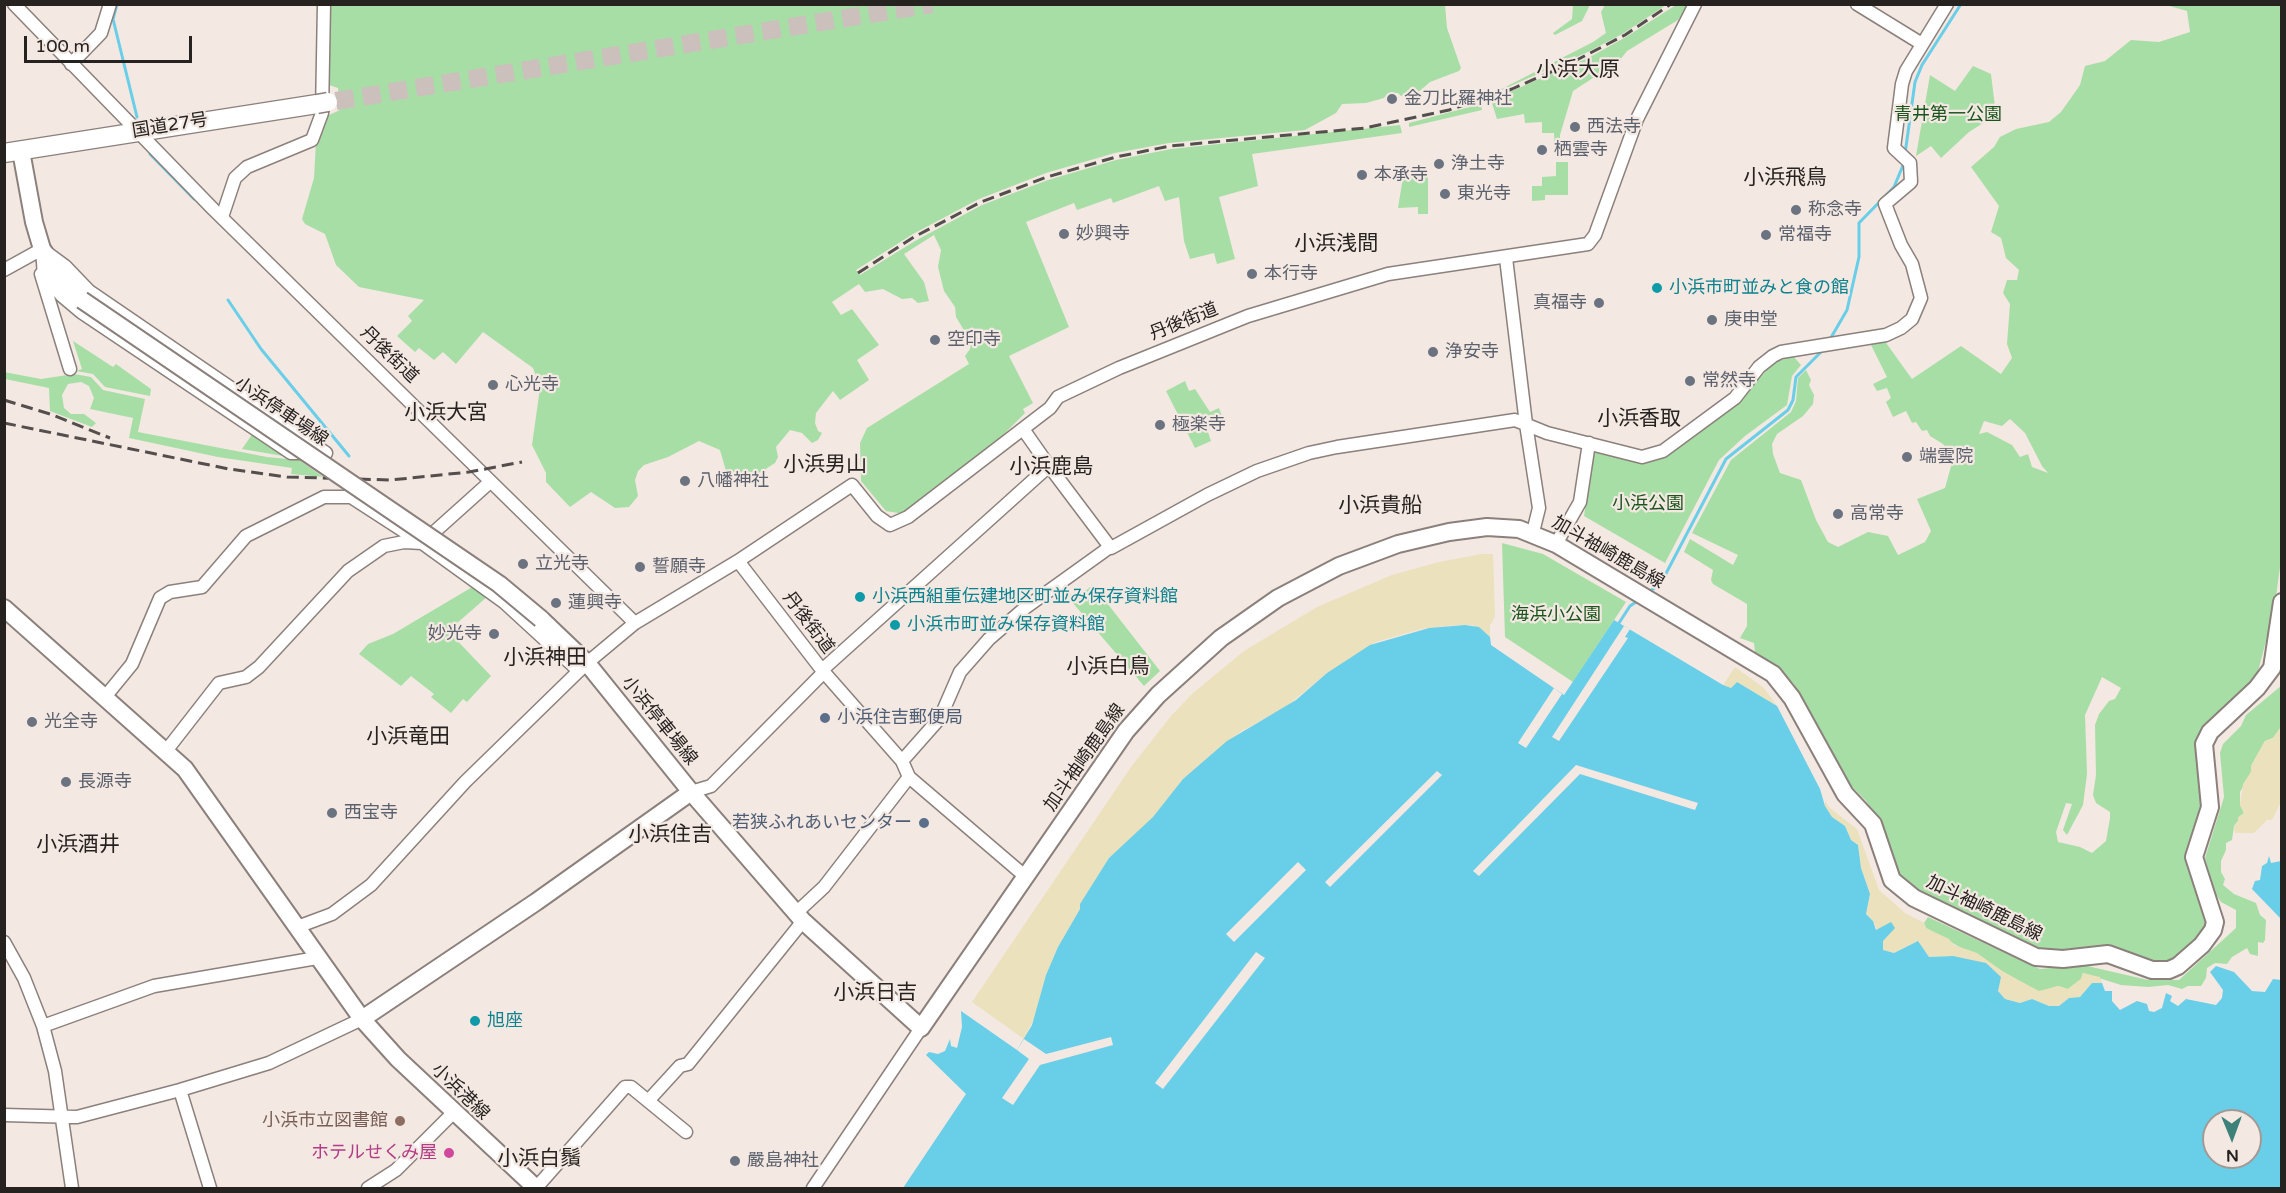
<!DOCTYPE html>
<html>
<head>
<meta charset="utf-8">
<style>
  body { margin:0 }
  #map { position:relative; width:2286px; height:1193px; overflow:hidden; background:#f4e8e2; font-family:"Varela Round",sans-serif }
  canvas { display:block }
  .frame { position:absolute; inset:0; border:6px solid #262220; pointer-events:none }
  .north { position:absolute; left:2202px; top:1109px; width:60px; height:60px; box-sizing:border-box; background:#f4e8e2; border:2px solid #a29994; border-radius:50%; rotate:179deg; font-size:16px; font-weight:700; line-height:24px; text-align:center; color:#262220 }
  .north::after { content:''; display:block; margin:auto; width:21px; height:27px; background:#3d8278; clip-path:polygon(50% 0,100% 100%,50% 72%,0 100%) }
  .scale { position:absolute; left:24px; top:36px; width:168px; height:27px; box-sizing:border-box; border:3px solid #262220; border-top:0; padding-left:8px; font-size:18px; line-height:21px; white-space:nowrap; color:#262220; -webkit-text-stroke:4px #f4e8e2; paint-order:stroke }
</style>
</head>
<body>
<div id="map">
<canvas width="2286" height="1193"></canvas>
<div class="frame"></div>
<div class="north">N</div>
<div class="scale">100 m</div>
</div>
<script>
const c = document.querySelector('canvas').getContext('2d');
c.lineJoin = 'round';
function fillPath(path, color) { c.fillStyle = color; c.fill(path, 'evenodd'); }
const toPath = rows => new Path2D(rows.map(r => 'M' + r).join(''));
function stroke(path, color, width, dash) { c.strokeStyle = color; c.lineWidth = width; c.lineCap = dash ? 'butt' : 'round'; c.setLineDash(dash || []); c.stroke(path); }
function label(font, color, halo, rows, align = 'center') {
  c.font = font + ' "Varela Round","Noto Sans JP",sans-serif'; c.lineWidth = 4.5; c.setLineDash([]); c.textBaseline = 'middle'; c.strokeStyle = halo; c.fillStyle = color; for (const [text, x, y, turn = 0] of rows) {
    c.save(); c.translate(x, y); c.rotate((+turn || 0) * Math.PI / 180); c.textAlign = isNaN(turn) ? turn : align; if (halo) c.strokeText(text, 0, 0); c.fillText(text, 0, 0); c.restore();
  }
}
fillPath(toPath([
  [330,5,1445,5,1447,28,1461,68,1459,71,1430,82,1415,95,1401,96,1398,93,1388,93,1384,98,1366,103,1342,104,1336,113,1305,130,1169,143,1115,153,1046,173,979,199,913,234,856,270,860,275,915,241,982,205,1048,180,1116,160,1171,149,1400,125,1402,133,1252,154,1258,186,1219,197,1235,259,1217,264,1214,253,1190,259,1184,241,1179,197,1165,201,1159,186,1113,203,1111,198,1077,210,1074,203,1026,222,1069,327,1009,356,1033,403,1023,409,1025,413,993,445,904,514,886,511,861,481,860,443,867,428,969,364,965,356,970,349,971,342,956,317,955,307,944,291,938,267,941,250,934,235,904,254,924,282,929,301,918,303,912,298,902,299,883,289,865,292,859,284,832,302,841,315,852,309,879,345,857,360,869,380,840,400,833,391,816,413,815,423,818,431,822,433,818,440,812,443,802,433,790,430,776,447,778,457,775,463,736,488,732,480,728,478,720,450,699,441,668,457,644,465,638,471,635,480,638,496,629,507,615,508,591,492,570,507,546,482,546,473,532,445,540,388,533,368,483,332,456,364,443,352,434,360,419,348,415,352,397,336,412,321,408,316,424,300,359,287,336,265,325,234,305,224,302,219,314,178,316,141,325,117,340,110,338,88,329,85],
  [1573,5,1590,5,1582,21,1555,35,1553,33,1572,19],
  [1605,5,1666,5,1624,33,1588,52,1490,95,1593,42,1606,33,1601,12],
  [1676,5,1688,5,1678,20,1627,51,1619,61,1573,91,1560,135,1560,147,1555,148,1554,133,1542,133,1542,122,1525,123,1524,114,1497,119,1491,100,1590,57,1626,37],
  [2166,5,2281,5,2281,560,2274,611,2257,675,2203,731,2202,809,2188,861,2206,924,2196,941,2166,964,2049,954,1917,893,1897,873,1880,823,1866,801,1848,783,1794,684,1776,666,1755,652,1754,643,1740,638,1747,626,1747,604,1713,584,1711,580,1713,570,1684,552,1690,539,1733,565,1738,555,1692,533,1731,460,1791,412,1796,401,1798,378,1806,370,1811,380,1809,385,1814,395,1813,404,1803,416,1777,434,1772,444,1773,454,1780,473,1801,480,1816,520,1828,542,1838,547,1868,532,1888,536,1898,555,1925,542,1931,531,1917,499,1945,488,1953,459,1943,444,1930,436,1927,430,1922,431,1916,422,1912,423,1906,411,1893,417,1886,402,1891,398,1887,388,1877,391,1873,384,1887,377,1870,343,1884,340,1912,379,1961,346,2001,374,2012,358,2007,344,2010,304,2003,293,2007,280,2017,280,2019,270,2006,258,2001,238,1991,232,1999,206,1971,167,1994,147,2000,137,2016,129,2049,122,2061,112,2080,85,2085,66,2105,61,2131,40,2159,42,2190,32,2187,11],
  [2010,419,2025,433,2042,466,2048,473,2032,467,2028,454,2020,457,2012,445,1987,432,1979,434,1984,421,2002,426],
  [2102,677,2121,688,2115,699,2109,701,2099,714,2095,725,2096,775,2093,795,2096,803,2110,812,2110,818,2106,841,2092,853,2080,847,2058,842,2056,832,2066,803,2072,804,2063,830,2067,835,2083,805,2087,774,2085,715],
  [1973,66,1991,74,1996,115,1969,132,1941,158,1931,146,1916,156,1930,75,1955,91],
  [1481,104,1482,110,1409,127,1409,123],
  [1556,162,1568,162,1568,195,1545,195,1545,200,1532,201,1532,186,1542,186,1542,177,1556,176],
  [1428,176,1428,214,1418,214,1418,207,1398,208,1403,177],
  [73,341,113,367,116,364,151,389,150,396,105,387,93,374,76,371,82,369],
  [1793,356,1801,365,1792,376,1787,405,1745,436,1719,460,1665,563,1584,516,1593,454,1598,451,1648,461,1660,458,1733,406,1773,363],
  [4,372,41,379,74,374,91,377,103,390,145,399,138,432,267,457,299,460,323,477,291,474,292,468,218,457,129,438,133,418,90,409,94,398,89,386,81,382,68,384,62,395,64,408,71,414,84,414,96,423,92,427,50,411,49,388,5,379],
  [1185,381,1189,391,1195,389,1210,412,1219,408,1224,422,1207,429,1211,441,1195,448,1166,391],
  [253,433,289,457,242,449],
  [1502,543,1543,554,1626,602,1573,682,1505,637],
  [1093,585,1160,671,1144,686,1060,588,1063,586,1075,599],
  [474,586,488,596,448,631,491,676,467,702,463,699,451,713,431,697,434,694,411,676,401,686,359,654,368,644,393,634],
  [2281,686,2281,727,2273,738,2265,741,2251,766,2251,772,2240,792,2240,805,2244,813,2234,826,2232,840,2226,843,2226,850,2221,861,2221,872,2225,879,2223,885,2234,894,2256,903,2260,915,2266,920,2265,940,2263,943,2258,942,2258,956,2250,954,2247,948,2232,957,2227,964,2215,963,2207,968,2206,978,2201,986,2188,986,2182,989,2168,985,2148,987,2121,985,2083,973,2081,979,2068,989,2058,986,2039,992,1926,928,1924,923,1928,917,2040,969,2083,965,2148,980,2179,980,2236,928,2236,910,2221,902,2215,893,2205,858,2224,797,2220,753,2223,744,2241,726,2246,715]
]), '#a7dea6');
fillPath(toPath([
  [1482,554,1493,554,1495,616,1490,626,1490,637,1473,625,1456,625,1421,629,1376,642,1327,673,1287,706,1240,732,1183,779,1153,818,1109,858,1080,904,1080,909,1058,947,1046,975,1035,1016,1024,1039,972,1002,1131,767,1171,716,1193,693,1244,651,1317,607,1392,575,1439,562],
  [1735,667,1764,688,1777,706,1737,682,1731,688,1723,685],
  [2281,727,2281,802,2272,820,2267,820,2254,833,2235,833,2234,826,2238,822,2238,817,2244,813,2240,805,2243,784,2251,772,2251,766,2265,741,2273,738],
  [1825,801,1830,808,1857,829,1879,890,1905,913,1924,923,1926,928,1949,939,1954,945,1977,953,2005,973,2039,991,2058,986,2068,989,2081,979,2083,973,2100,977,2102,983,2092,983,2080,997,2069,998,2059,1006,2049,1006,2032,999,2020,1003,2005,999,1998,991,1953,956,1929,957,1918,941,1894,953,1883,950,1883,941,1873,921,1866,914,1870,894,1861,868,1858,845,1851,840,1845,826,1832,817,1825,806]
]), '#ebe1bc');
fillPath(toPath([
  [1614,620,1723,685,1731,688,1737,682,1777,706,1820,789,1825,806,1832,817,1845,826,1851,840,1858,845,1861,868,1870,894,1866,914,1873,921,1876,930,1891,922,1895,928,1883,941,1883,950,1894,953,1918,941,1929,957,1953,956,1986,963,2001,977,1998,991,2005,999,2020,1003,2032,999,2049,1006,2059,1006,2069,998,2080,997,2092,983,2102,983,2105,991,2112,991,2112,1001,2120,1010,2137,1001,2147,1004,2149,1011,2154,1012,2162,1008,2166,993,2172,996,2170,1001,2178,1006,2186,999,2216,1005,2222,998,2223,990,2210,972,2216,966,2234,972,2252,991,2265,992,2273,979,2281,980,2281,1188,903,1188,966,1094,926,1055,929,1052,938,1054,945,1051,950,1039,951,1046,957,1048,962,1027,961,1011,1017,1050,1032,1025,1046,975,1058,947,1080,909,1080,904,1109,858,1153,817,1183,779,1227,741,1296,700,1327,673,1370,645,1429,628,1465,625,1479,627,1490,637,1491,645,1564,695],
  [2214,1121,2250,1121,2250,1157,2214,1157],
  [2269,856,2271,863,2281,861,2281,919,2252,889,2255,881,2260,880,2262,866,2267,863]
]), '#69cee8');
fillPath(toPath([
  [1624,626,1630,629,1625,637,1628,638,1559,741,1552,737],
  [1554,688,1562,694,1526,748,1518,743],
  [1576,765,1698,803,1695,810,1580,774,1479,876,1473,871],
  [1437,771,1442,775,1330,887,1325,882],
  [1298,862,1306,870,1234,942,1226,934],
  [1256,952,1265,958,1163,1089,1155,1083],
  [1111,1037,1113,1045,1040,1065,1013,1105,1002,1098,1029,1059,1017,1050,1024,1039,1046,1054]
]), '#f4e8e2');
stroke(toPath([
  [117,4,113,19,137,117],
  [150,154,194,199],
  [1905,154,1915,82,1922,65,1961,4],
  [228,300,261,349,349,456],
  [1829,341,1847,310,1859,257,1859,223,1894,187,1904,163],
  [1649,592,1661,583,1726,459,1788,410,1793,400,1796,377,1824,349],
  [1619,623,1630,606,1639,600]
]), '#69cee8', 3);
stroke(toPath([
  [336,101,932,4]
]), '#cbc0bb', 18, [18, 9]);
const minor = toPath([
  [14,4,214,210,635,623,738,561,822,670,902,761,909,777,1026,877],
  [1857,4,1922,44],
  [71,64,101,33,110,4],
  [222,217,235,178,247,167,312,140,322,113,324,4],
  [42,249,65,266,89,291,326,453,291,453,81,312,62,296,44,276,42,249],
  [1506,258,1526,424,1539,508,1533,532],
  [4,270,42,249],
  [41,274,70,369],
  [1556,544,1580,502,1589,443],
  [1111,548,1207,495,1257,471,1309,453,1337,447,1515,420,1547,433,1642,457,1663,451,1735,398,1759,367,1773,356,1781,352,1886,335,1901,328,1912,319,1921,298,1912,264,1901,245,1885,204,1911,182,1910,163,1894,148,1902,84,1906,71,1947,4],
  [738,561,852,485,877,516,890,525,908,517,1050,408,1058,397,1119,368,1248,316,1388,274,1588,244,1595,235,1637,119,1695,4],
  [822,670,1049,466,1023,429],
  [105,697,132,664,160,598,170,592,202,587,246,536,324,497,351,497,422,543,505,603,579,671],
  [166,751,219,683,246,677,259,667,348,571,384,546,404,542,422,543,490,482],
  [902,761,940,718,960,672,989,639,1025,608,1110,547,1049,466],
  [691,792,711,786,824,672],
  [796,913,824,887,909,777],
  [297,927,332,914,371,885,465,782,587,663,635,623],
  [4,942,24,978,43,1026,55,1071,72,1188],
  [43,1026,154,986,317,958],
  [180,1090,210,1188],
  [648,1101,680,1066,688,1064,803,921],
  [4,1115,77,1117,180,1090,269,1063,362,1019],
  [368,1188,396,1170,453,1113],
  [536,1188,625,1087,631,1087,686,1132],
  [813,1188,921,1028]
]);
const major = toPath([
  [21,151,34,222,42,249,68,287,82,300],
  [4,608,185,769,362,1019,398,1059,536,1188],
  [541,619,587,663,691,792,803,921,921,1028,1126,731,1158,695,1221,638,1278,598,1339,566,1398,544,1449,532,1487,527,1519,529,1556,544,1773,674,1792,698,1845,794,1873,824,1892,880,1914,898,2036,957,2063,959,2108,954,2152,970,2169,970,2178,966,2202,945,2213,930,2215,922,2194,857,2210,807,2204,744,2210,732,2257,688,2272,668,2282,602],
  [362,1019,536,902,691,792]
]);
const highway = toPath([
  [4,153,317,104]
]);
stroke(minor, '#8b807b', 15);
stroke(major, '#8b807b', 20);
stroke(highway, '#8b807b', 21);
stroke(minor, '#fff', 12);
stroke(major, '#fff', 16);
stroke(highway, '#fff', 18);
stroke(toPath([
  [858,273,914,237,981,202,1047,177,1116,157,1170,146,1365,128,1449,110,1512,89,1569,64,1625,35,1671,4],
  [4,400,50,414,110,438],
  [4,423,229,469,287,477,391,480,469,472,522,462]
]), '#544e4c', 3, [12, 6]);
const majorBridge = toPath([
  [82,300,499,584,541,619]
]);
const highwayBridge = toPath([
  [317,104,328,102]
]);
stroke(majorBridge, '#8b807b', 20, []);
stroke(highwayBridge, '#8b807b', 21, []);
stroke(majorBridge, '#fff', 16);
stroke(highwayBridge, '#fff', 18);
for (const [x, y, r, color] of [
  [1392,99,6,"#6b7280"],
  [1575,127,6,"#6b7280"],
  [1542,150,6,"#6b7280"],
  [1439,164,6,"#6b7280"],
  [1362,175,6,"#6b7280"],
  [1445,194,6,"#6b7280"],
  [1796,210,6,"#6b7280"],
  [1064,234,6,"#6b7280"],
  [1766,235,6,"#6b7280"],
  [1252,274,6,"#6b7280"],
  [1657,288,6,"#0f9aa8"],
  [1599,303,6,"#6b7280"],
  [1712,320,6,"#6b7280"],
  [935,340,6,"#6b7280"],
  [1433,352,6,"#6b7280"],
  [1690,381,6,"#6b7280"],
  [493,385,6,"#6b7280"],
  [1160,425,6,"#6b7280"],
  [1907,457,6,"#6b7280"],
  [685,481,6,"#6b7280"],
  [1838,514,6,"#6b7280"],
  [523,564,6,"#6b7280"],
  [640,567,6,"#6b7280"],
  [860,597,6,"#0f9aa8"],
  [556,603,6,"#6b7280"],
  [895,625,6,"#0f9aa8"],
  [494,634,6,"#6b7280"],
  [825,718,6,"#5c6f8a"],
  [32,722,6,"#6b7280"],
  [66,782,6,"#6b7280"],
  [332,813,6,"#6b7280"],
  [924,823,6,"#5c6f8a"],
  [475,1021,6,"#0f9aa8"],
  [400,1121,6,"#8d6e63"],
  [449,1153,6,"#d1479c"],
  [735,1161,6,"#6b7280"]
]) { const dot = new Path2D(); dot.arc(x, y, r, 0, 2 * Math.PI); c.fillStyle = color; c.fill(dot); stroke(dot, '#f4e8e2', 2); }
label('18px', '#5b616d', '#f4e8e2', [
  ["金刀比羅神社",1404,99],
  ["西法寺",1587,127],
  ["栖雲寺",1554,150],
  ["浄土寺",1451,164],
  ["本承寺",1374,175],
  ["東光寺",1457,194],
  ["称念寺",1808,210],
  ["妙興寺",1076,234],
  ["常福寺",1778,235],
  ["本行寺",1264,274],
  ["真福寺",1587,303,"right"],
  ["庚申堂",1724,320],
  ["空印寺",947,340],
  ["浄安寺",1445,352],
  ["常然寺",1702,381],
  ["心光寺",505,385],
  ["極楽寺",1172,425],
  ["端雲院",1919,457],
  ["八幡神社",697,481],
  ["高常寺",1850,514],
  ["立光寺",535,564],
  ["誓願寺",652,567],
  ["蓮興寺",568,603],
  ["妙光寺",482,634,"right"],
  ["光全寺",44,722],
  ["長源寺",78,782],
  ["西宝寺",344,813],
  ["嚴島神社",747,1161]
], 'left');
label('18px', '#1a541d', '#f4e8e2', [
  ["青井第一公園",1948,115],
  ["小浜公園",1648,504],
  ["海浜小公園",1556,615]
]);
label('18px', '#262220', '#f4e8e2', [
  ["国道27号",170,126,-9],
  ["丹後街道",1184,322,-22],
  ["丹後街道",389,355,44],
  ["小浜停車場線",281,412,34],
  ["加斗袖崎鹿島線",1608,553,30],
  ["丹後街道",808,623,53],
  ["小浜停車場線",659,721,51],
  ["加斗袖崎鹿島線",1085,758,-55],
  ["加斗袖崎鹿島線",1984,909,26],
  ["小浜港線",460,1092,44]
]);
label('18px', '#0d838f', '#f4e8e2', [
  ["小浜市町並みと食の館",1669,288],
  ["小浜西組重伝建地区町並み保存資料館",872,597],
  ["小浜市町並み保存資料館",907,625],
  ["旭座",487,1021]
], 'left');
label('18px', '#4e5e75', '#f4e8e2', [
  ["小浜住吉郵便局",837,718],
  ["若狭ふれあいセンター",912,823,"right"]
], 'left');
label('18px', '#785e54', '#f4e8e2', [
  ["小浜市立図書館",388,1121]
], 'right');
label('18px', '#b23c85', '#f4e8e2', [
  ["ホテルせくみ屋",437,1153]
], 'right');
label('21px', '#262220', '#f4e8e2', [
  ["小浜大原",1578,70],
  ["小浜飛鳥",1785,178],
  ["小浜浅間",1336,244],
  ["小浜大宮",446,413],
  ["小浜香取",1639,419],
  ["小浜男山",825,465],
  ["小浜鹿島",1051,467],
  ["小浜貴船",1380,506],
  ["小浜神田",545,658],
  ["小浜白鳥",1108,667],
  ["小浜竜田",408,737],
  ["小浜住吉",670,835],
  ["小浜酒井",78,845],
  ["小浜日吉",875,993],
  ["小浜白鬚",539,1159]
]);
</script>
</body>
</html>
